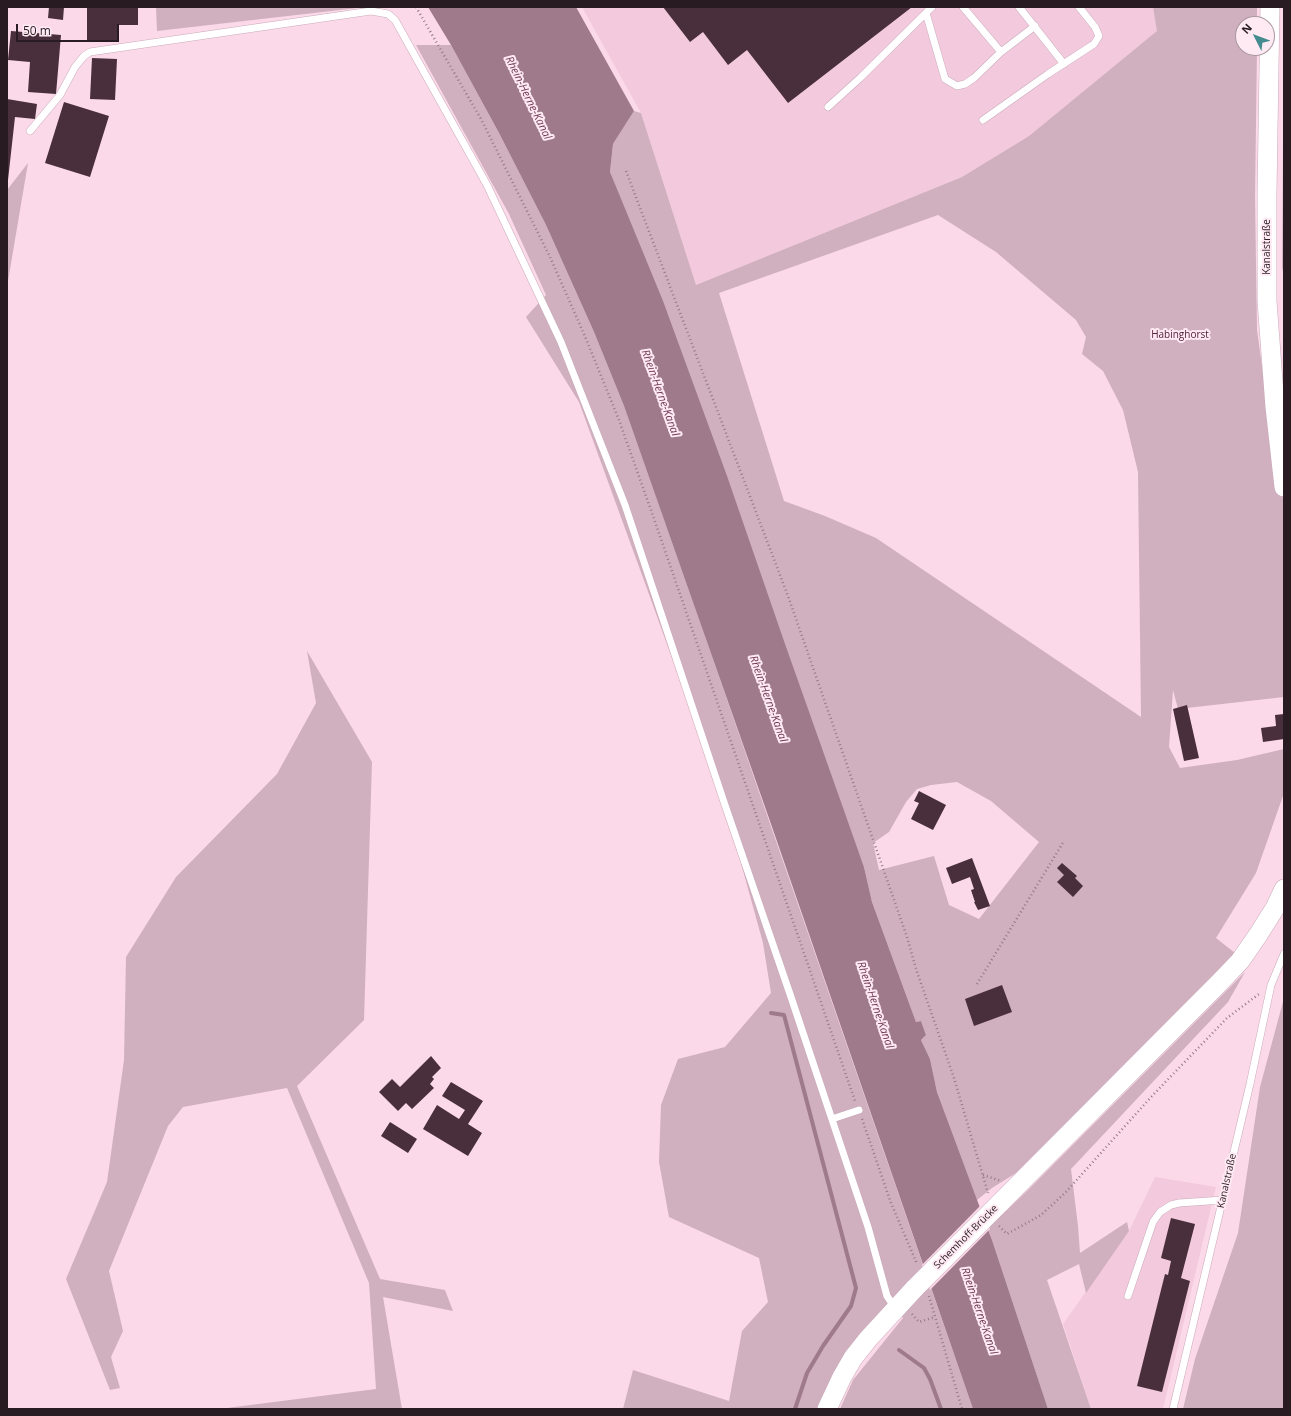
<!DOCTYPE html>
<html>
<head>
<meta charset="utf-8">
<style>
  body { margin:0 }
  #map { position:relative; width:1291px; height:1416px; overflow:hidden; background:#fbd9e8; font-family:"Open Sans",sans-serif }
  canvas { display:block }
  .frame { position:absolute; inset:0; border:8px solid #281c22; pointer-events:none }
  .north { position:absolute; left:1235px; top:16px; width:40px; height:40px; box-sizing:border-box; background:#ffeaf3; border:1px solid #a9989f; border-radius:50%; rotate:312deg; font-size:11px; font-weight:700; line-height:16px; text-align:center; color:#281c22 }
  .north::after { content:''; display:block; margin:auto; width:14px; height:18px; background:#438b8e; clip-path:polygon(50% 0,100% 100%,50% 72%,0 100%) }
  .scale { position:absolute; left:16px; top:24px; width:103px; height:18px; box-sizing:border-box; border:2px solid #281c22; border-top:0; padding-left:5px; font-size:12px; line-height:14px; white-space:nowrap; color:#281c22; -webkit-text-stroke:3px #ffeaf3; paint-order:stroke }
</style>
</head>
<body>
<div id="map">
<canvas width="1291" height="1416"></canvas>
<div class="frame"></div>
<div class="north">N</div>
<div class="scale">50 m</div>
</div>
<script>
const c = document.querySelector('canvas').getContext('2d');
c.lineJoin = 'round';
function fillPath(path, color) { c.fillStyle = color; c.fill(path, 'evenodd'); }
const toPath = rows => new Path2D(rows.map(r => 'M' + r).join(''));
function stroke(path, color, width, dash) { c.strokeStyle = color; c.lineWidth = width; c.lineCap = dash ? 'butt' : 'round'; c.setLineDash(dash || []); c.stroke(path); }
function label(font, color, halo, rows, align = 'center') {
  c.font = font + ' "Open Sans",sans-serif'; c.lineWidth = 4; c.setLineDash([]); c.textBaseline = 'middle'; c.strokeStyle = halo; c.fillStyle = color; for (const [text, x, y, turn = 0] of rows) {
    c.save(); c.translate(x, y); c.rotate((+turn || 0) * Math.PI / 180); c.textAlign = isNaN(turn) ? turn : align; if (halo) c.strokeText(text, 0, 0); c.fillText(text, 0, 0); c.restore();
  }
}
fillPath(toPath([
  [582,7,1153,7,1158,31,1029,136,962,177,696,285,641,113],
  [1155,1177,1216,1187,1163,1409,1091,1409,1063,1324,1129,1231]
]), '#f3cadd');
fillPath(toPath([
  [156,7,366,7,157,31],
  [1153,7,1257,7,1257,24,1243,24,1243,48,1257,48,1255,198,1257,330,1264,381,1284,390,1284,697,1178,709,1173,690,1169,747,1180,768,1237,760,1284,749,1284,793,1256,873,1216,938,1235,953,1016,1173,992,1188,977,1200,937,1092,930,1059,921,1040,926,1035,921,1021,916,1022,872,902,864,867,610,172,613,144,634,111,641,113,696,285,962,177,1029,136,1157,31],
  [938,215,996,252,1076,320,1086,337,1082,354,1103,371,1123,410,1138,472,1141,717,876,538,825,516,784,501,719,293],
  [957,782,991,801,1039,842,979,919,949,905,934,856,879,870,873,843,889,832,906,802,917,789,931,785],
  [1284,13,1284,261,1282,272],
  [416,45,451,45,499,133,546,225,594,332,624,406,698,616,973,1409,840,1409,853,1380,903,1318,895,1308,826,1409,623,1409,633,1370,729,1401,742,1331,768,1302,759,1258,669,1217,659,1162,661,1105,678,1059,725,1047,771,993,763,943,725,805,646,586,579,402,526,317,546,295,509,214],
  [28,163,7,287,7,190],
  [307,651,372,762,364,1020,297,1086,380,1279,445,1290,453,1311,383,1297,402,1409,219,1409,376,1389,369,1283,287,1088,183,1107,168,1126,109,1271,123,1331,111,1357,120,1388,110,1390,66,1279,107,1182,124,1060,126,957,176,877,277,774,316,703],
  [1245,972,1228,1002,1071,1169,1078,1226,1080,1253,1127,1222,1129,1231,1086,1293,1079,1264,1047,1280,1091,1409,1048,1409,988,1228,1026,1192],
  [1284,998,1284,1409,1183,1409,1195,1359,1238,1233,1260,1087]
]), '#d0afbe');
fillPath(toPath([
  [428,7,576,7,634,111,613,144,610,172,663,301,727,476,785,644,864,867,872,902,916,1022,921,1021,926,1035,921,1040,930,1059,937,1092,992,1240,1048,1409,973,1409,771,824,624,406,594,332,546,225,499,133,451,45]
]), '#9e7a8b');
fillPath(toPath([
  [981,1205,990,1229,930,1290,922,1265]
]), '#fbd9e8');
stroke(toPath([
  [771,1013,784,1015,856,1288,851,1306,823,1346,807,1373,795,1409],
  [899,1350,924,1368,930,1379,941,1409]
]), '#9e7a8b', 4);
fillPath(toPath([
  [49,7,64,7,63,20,48,18],
  [87,7,138,7,138,25,117,25,117,42,87,41],
  [663,7,912,7,788,103,747,50,728,65,703,32,690,42],
  [11,31,61,35,56,94,28,92,30,62,8,60],
  [92,58,117,59,115,100,90,99],
  [7,99,37,104,35,119,15,117,8,180,7,180],
  [64,102,109,116,90,177,45,163],
  [1187,705,1199,758,1184,761,1173,709],
  [1284,714,1284,739,1263,742,1261,728,1276,726,1275,715],
  [919,791,946,805,933,830,911,819,919,803,914,801],
  [972,858,990,906,978,910,974,902,975,902,971,890,974,889,970,877,952,884,946,868],
  [1062,863,1077,876,1075,878,1083,886,1073,897,1057,882,1064,875,1057,868],
  [1002,985,1012,1012,974,1026,965,999],
  [431,1056,441,1068,432,1077,434,1079,430,1084,434,1088,412,1109,406,1103,398,1111,379,1092,392,1079,400,1087],
  [451,1082,483,1101,468,1124,482,1133,468,1156,423,1129,437,1105,459,1119,465,1110,442,1096],
  [390,1122,417,1139,408,1153,381,1136],
  [1171,1218,1195,1224,1181,1278,1190,1281,1162,1392,1137,1386,1165,1274,1168,1275,1171,1261,1161,1258]
]), '#482f3b');
const lane = toPath([
  [963,7,1001,52,1035,26],
  [1019,7,1064,64],
  [926,13,945,79,957,86,965,84,974,78,1001,52],
  [828,107,860,78,932,7],
  [983,120,1048,74,1094,44,1099,36,1095,27,1079,7],
  [30,131,60,95,75,67,84,56,90,52,371,11,388,14,395,20,487,185,561,342,625,505,725,805,791,997,868,1227,887,1296,895,1308],
  [832,1119,859,1110],
  [1128,1296,1153,1222,1160,1212,1171,1205,1179,1203,1223,1200],
  [1173,1409,1250,1084,1271,985,1284,954]
]);
const secondary = toPath([
  [1270,7,1267,192,1267,301,1275,407,1284,487],
  [999,1204,1219,983,1240,961,1258,935,1275,908,1284,889],
  [827,1409,842,1377,853,1358,868,1339,915,1288]
]);
stroke(lane, '#caaab9', 8);
stroke(secondary, '#caaab9', 20);
stroke(toPath([
  [416,7,481,119,550,257,584,334,619,420,652,513,855,1101],
  [626,171,788,596,907,937,916,969,954,1078,988,1193],
  [977,984,1064,841],
  [862,1119,891,1203,917,1264],
  [983,1175,1001,1181],
  [999,1226,1007,1234,1041,1215,1065,1193,1152,1096,1227,1018,1259,994],
  [929,1296,962,1409],
  [912,1314,919,1322,935,1317]
]), '#927b86', 2.5, [1, 3]);
stroke(lane, '#fff', 7);
stroke(secondary, '#fff', 19);
const secondaryBridge = toPath([
  [915,1288,999,1204]
]);
stroke(secondaryBridge, '#caaab9', 20, []);
stroke(secondaryBridge, '#fff', 19);
label('10px', '#281c22', '#ffeaf3', [
  ["Kanalstraße",1267,247,-90],
  ["Kanalstraße",1227,1181,-77],
  ["Schemhoff-Brücke",966,1237,-45]
]);
label('10px', '#52213c', '#ffeaf3', [
  ["Habinghorst",1180,335]
]);
label('italic 11px', '#6f3b56', '#ffeaf3', [
  ["Rhein-Herne-Kanal",528,98,64],
  ["Rhein-Herne-Kanal",660,393,70],
  ["Rhein-Herne-Kanal",768,699,70],
  ["Rhein-Herne-Kanal",875,1005,71],
  ["Rhein-Herne-Kanal",979,1311,71]
]);
</script>
</body>
</html>
